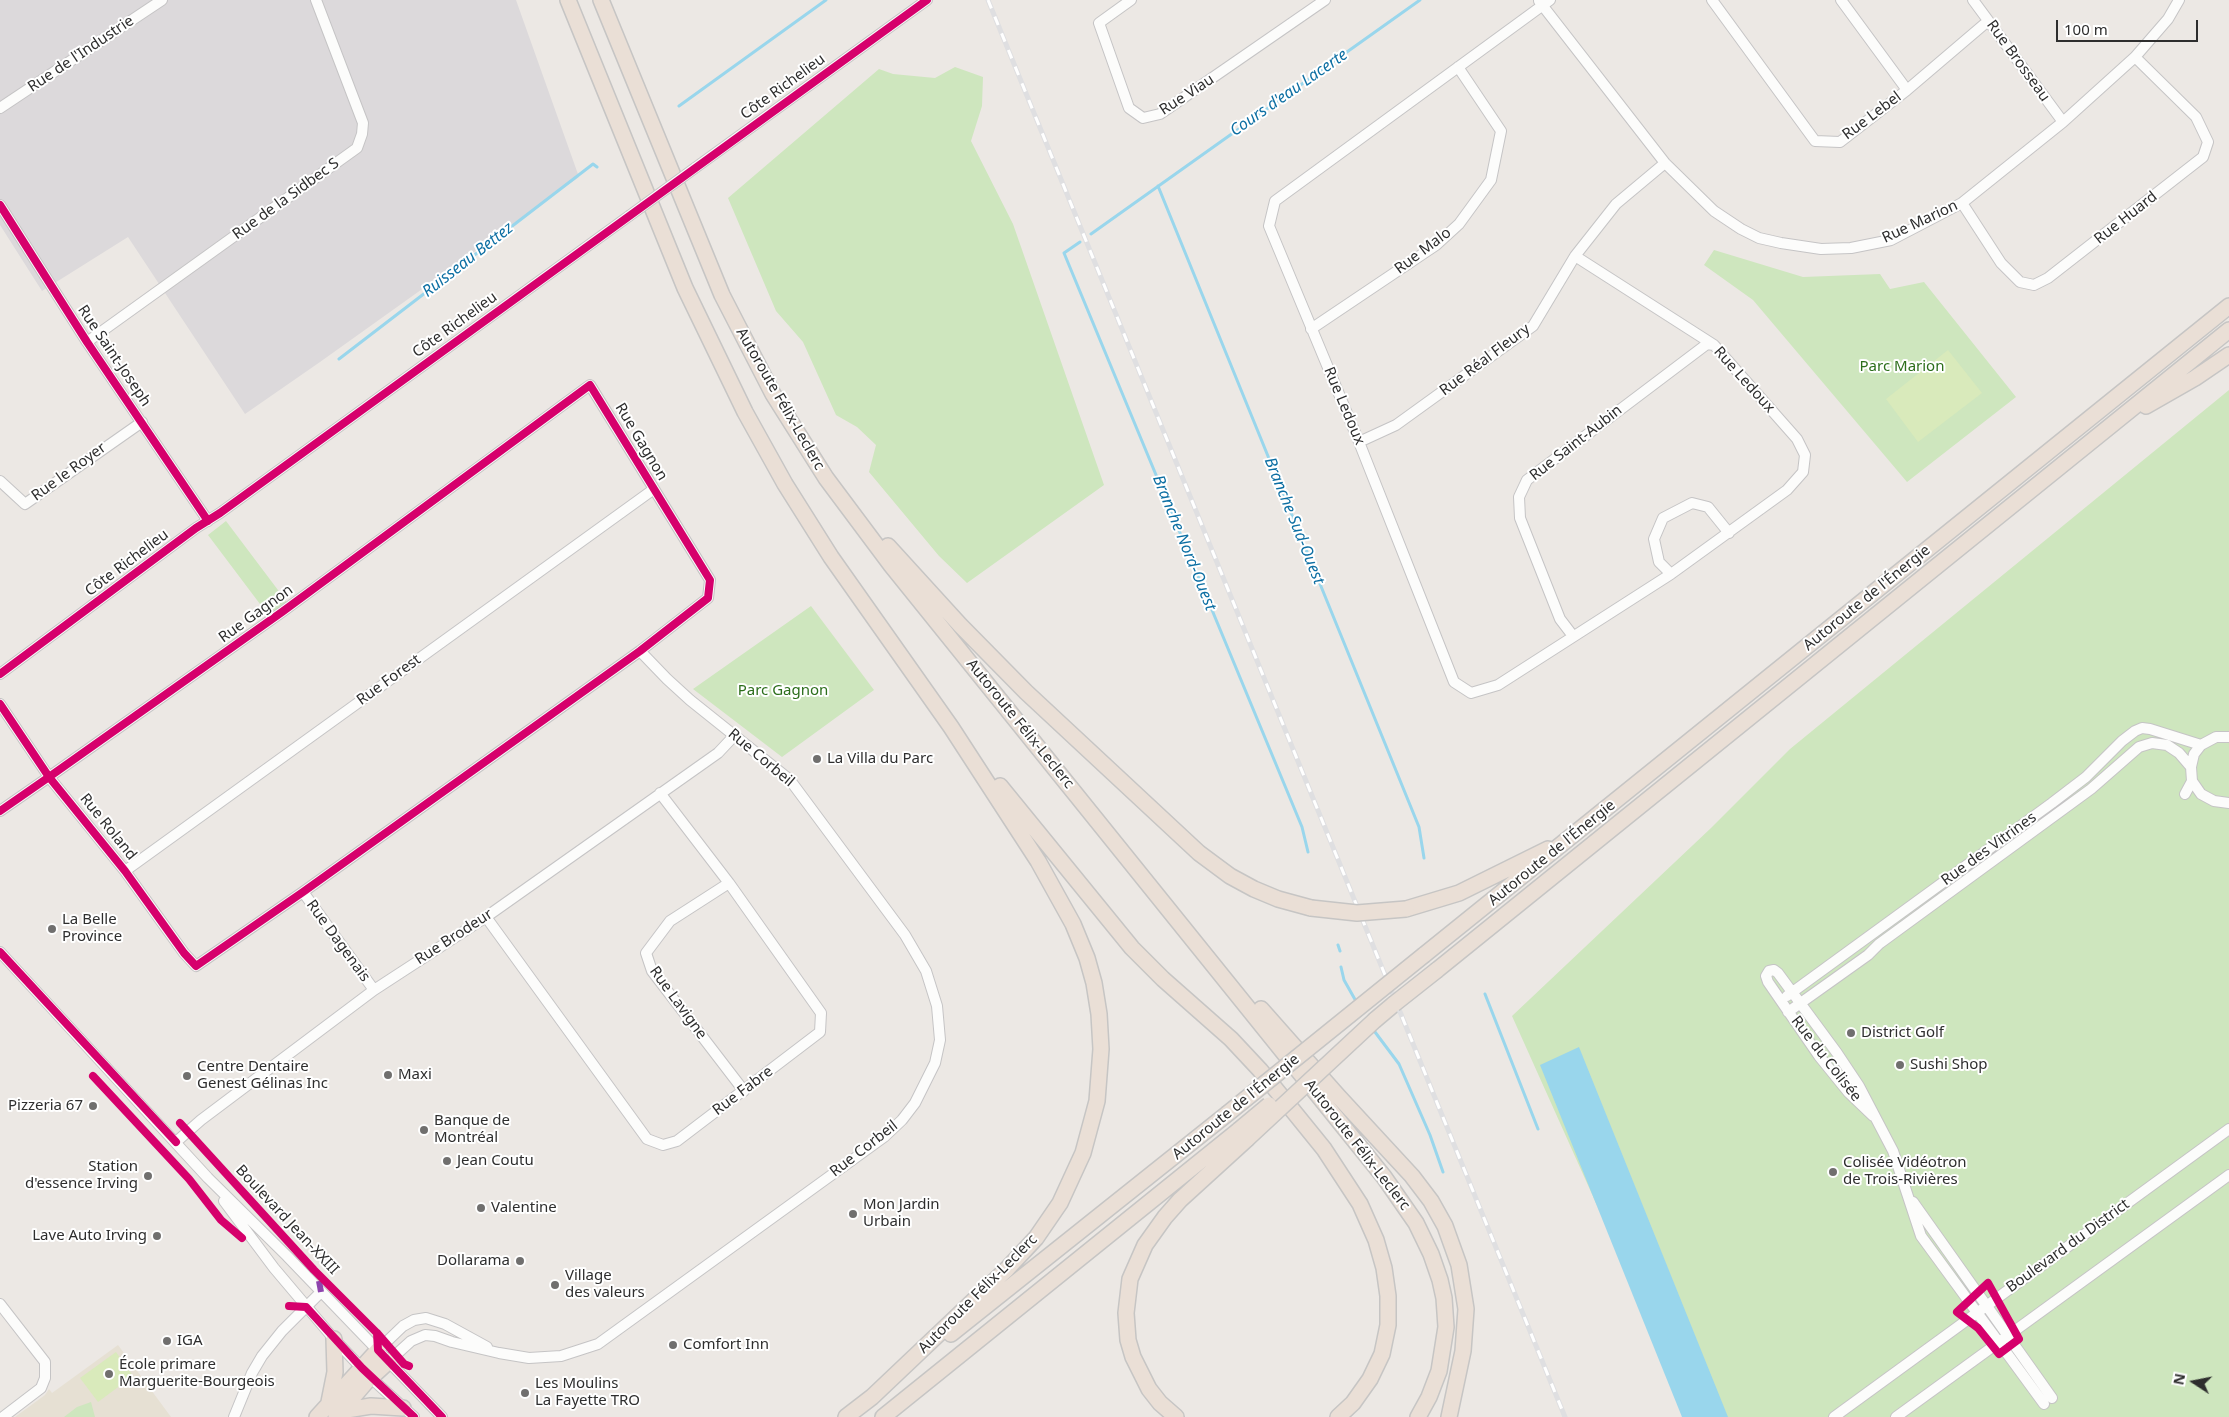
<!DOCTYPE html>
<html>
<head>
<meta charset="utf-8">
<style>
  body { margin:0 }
  #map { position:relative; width:2229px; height:1417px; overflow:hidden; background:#ece8e4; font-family:"Noto Sans",sans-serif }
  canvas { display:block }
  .north { position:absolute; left:2169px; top:1357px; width:50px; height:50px; -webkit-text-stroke:4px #fff; paint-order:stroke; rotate:281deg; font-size:14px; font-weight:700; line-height:20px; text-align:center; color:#2e2e2e }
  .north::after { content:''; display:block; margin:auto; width:18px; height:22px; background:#2e2e2e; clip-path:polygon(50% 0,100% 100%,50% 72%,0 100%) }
  .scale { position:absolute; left:2056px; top:20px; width:142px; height:22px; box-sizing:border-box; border:2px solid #2e2e2e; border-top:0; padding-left:6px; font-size:15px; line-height:18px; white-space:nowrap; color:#2e2e2e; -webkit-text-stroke:4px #fff; paint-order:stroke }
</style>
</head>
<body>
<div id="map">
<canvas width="2229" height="1417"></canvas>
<div class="north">N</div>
<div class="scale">100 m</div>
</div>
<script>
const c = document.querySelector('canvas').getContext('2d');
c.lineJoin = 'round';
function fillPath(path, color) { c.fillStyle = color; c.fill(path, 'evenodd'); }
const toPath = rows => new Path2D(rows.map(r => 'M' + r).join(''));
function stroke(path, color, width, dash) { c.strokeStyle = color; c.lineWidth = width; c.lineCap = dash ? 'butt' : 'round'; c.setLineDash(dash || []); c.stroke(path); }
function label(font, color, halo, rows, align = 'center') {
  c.font = font + ' "Noto Sans",sans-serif'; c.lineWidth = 4; c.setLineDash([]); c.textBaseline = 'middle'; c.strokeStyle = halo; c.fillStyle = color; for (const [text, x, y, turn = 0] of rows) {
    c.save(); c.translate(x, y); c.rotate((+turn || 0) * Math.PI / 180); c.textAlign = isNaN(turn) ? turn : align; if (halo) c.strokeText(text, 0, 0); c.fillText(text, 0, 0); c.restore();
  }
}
fillPath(toPath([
  [0,0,516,0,579,177,320,362,245,414,128,237,42,291,0,225]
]), '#dcd9db');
fillPath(toPath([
  [118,1345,171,1417,15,1417,45,1395,49,1389,52,1393]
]), '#e6e0d3');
fillPath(toPath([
  [955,67,983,77,982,106,971,141,1013,224,1104,485,967,583,939,556,869,472,876,445,857,427,836,415,803,342,776,311,728,198,879,69,893,74,935,78],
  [1714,250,1803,277,1880,274,1890,289,1924,282,2016,397,1907,482,1753,300,1704,265],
  [2229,390,2229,1417,1692,1417,1512,1016,1711,828,1790,749],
  [226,521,287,602,269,616,208,535],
  [811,606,874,690,782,757,693,689],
  [91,1402,95,1417,64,1417,77,1407]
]), '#cee6be');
fillPath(toPath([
  [1948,350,1982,393,1918,442,1886,399],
  [116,1352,133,1376,98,1402,80,1378]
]), '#d9eabb');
fillPath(toPath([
  [1579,1047,1728,1417,1682,1417,1540,1065]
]), '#99d6ec');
stroke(toPath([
  [679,106,826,0],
  [1158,186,1419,827,1424,858],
  [1091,234,1420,0],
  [1080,242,1064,253,1302,827,1308,852],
  [339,359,593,164,597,167],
  [1338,945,1340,951],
  [1341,967,1344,980,1357,1003],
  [1485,994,1538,1129],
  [1372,1028,1399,1064,1430,1135,1443,1172]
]), '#99d6ec', 3);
const minor = toPath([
  [1131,0,1099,23,1129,108,1143,118,1160,114,1325,0],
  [1550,0,1275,201,1269,226,1359,442,1454,682,1471,693,1498,685,1671,574,1787,490,1803,472,1805,455,1797,439,1714,345,1575,256],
  [1712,0,1815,141,1840,142,1907,90,1988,21],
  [1841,0,1907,90],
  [1973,0,2063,122],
  [1539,1,1665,163,1714,211,1741,229,1759,238,1781,243,1821,249,1851,248,1891,240,1962,203,2063,122,2135,57,2168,19,2179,0],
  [0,108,162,0],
  [695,168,927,0],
  [1962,203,2001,263,2020,282,2034,285,2048,278,2203,157,2208,142,2196,117,2135,57],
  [0,205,87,342,208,521],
  [1311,329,1436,245,1459,224,1491,180,1501,131,1458,67],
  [87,342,357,148,362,134,363,123,316,0],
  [1359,442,1396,425,1533,326,1575,256,1616,204,1665,163],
  [0,481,25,504,142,422],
  [1671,574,1659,562,1654,539,1663,518,1692,503,1708,507,1729,533],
  [1573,636,1560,619,1520,518,1519,497,1527,480,1707,344,1714,345],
  [0,674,196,528,220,513,629,216],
  [0,704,49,777,125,871,184,953,196,966,303,892,640,651,708,598,710,580,590,385,282,612,49,777,0,811],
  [2229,737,2216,737,2201,745,2194,754,2191,767,2192,781,2201,794,2214,801,2229,803],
  [2185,794,2192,781],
  [125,871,654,489],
  [729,883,670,921,646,953,652,971,744,1091],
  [303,892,374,990],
  [486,917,647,1139,663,1145,677,1141,820,1032,821,1013,729,883,660,793],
  [0,952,208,1178,287,1256,442,1417],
  [1787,996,2052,803,2086,777,2122,741,2135,731,2142,728,2150,729,2201,745],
  [1788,1012,1868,955,1879,944,2091,789,2139,747,2152,743,2167,745,2179,753,2191,767],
  [1873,1116,1849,1093,1819,1056,1768,982,1766,976,1769,971,1774,970,1778,973,1837,1053,1859,1086,1893,1151,1921,1236,2044,1404],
  [176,1142,201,1120,374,990,486,917,718,753,734,736],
  [224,1201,274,1268,334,1339,371,1378,414,1417],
  [1913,1202,2052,1398],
  [0,1304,45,1362,45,1378,41,1388,3,1417],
  [378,1350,403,1326,414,1320,426,1318,445,1324,487,1347],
  [389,1361,411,1341,425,1335,435,1336,452,1342,499,1353,529,1358,561,1356,598,1344,884,1137,902,1120,915,1103,935,1063,940,1040,937,1006,926,971,905,935,790,780,690,700,667,679,640,651],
  [234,1417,252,1373,262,1356,282,1331,321,1292],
  [1834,1417,2229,1129],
  [1896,1417,2229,1175]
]);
const highway = toPath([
  [568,0,685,288,745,412,785,484,831,557,951,727,1038,861,1073,924,1087,958,1094,983,1099,1014,1101,1049,1097,1101,1083,1153,1060,1203,1036,1238,1007,1269,872,1397,846,1417],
  [601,0,722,295,773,394,826,478,891,565,1384,1177,1416,1223,1431,1254,1440,1280,1444,1298,1446,1327,1439,1371,1429,1397,1418,1417],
  [2146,406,2195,378,2229,355],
  [888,546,960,625,1026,692,1199,853,1230,876,1254,889,1278,899,1311,908],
  [1000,786,1132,948,1163,979,1231,1039,1260,1070,1324,1149,1360,1204,1376,1240,1384,1268,1388,1296,1388,1325,1382,1354,1370,1379,1353,1403,1338,1417],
  [1406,909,1459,893,1548,849],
  [1424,955,2229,306],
  [1437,970,2229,330],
  [1261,1009,1338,1096,1412,1176,1431,1201,1445,1226,1459,1265,1466,1309,1463,1351,1449,1417],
  [1375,1020,1394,1004],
  [951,1334,1227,1114],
  [329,1402,335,1372,334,1339],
  [341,1411,371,1406,403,1408],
  [317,1417,378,1350],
  [336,1417,366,1382,389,1361],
  [883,1417,1239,1130],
  [1176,1417,1160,1403,1149,1389,1133,1357,1128,1340,1126,1313,1130,1279,1145,1245,1165,1217,1180,1200,1247,1139]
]);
stroke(minor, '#c5c4c5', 12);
stroke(highway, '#c6c5c4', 18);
stroke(minor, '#fcfcfb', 10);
stroke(highway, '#eadfd6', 15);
const rail = toPath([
  [988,0,1565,1417]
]);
stroke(rail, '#dfdfe1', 5);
stroke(rail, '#fff', 3, [9]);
const minorBridge = toPath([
  [629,216,695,168]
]);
const highwayBridge = toPath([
  [1311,908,1357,913,1406,909],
  [1394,1004,1437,970],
  [1227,1114,1424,955],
  [1239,1130,1269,1105],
  [1247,1139,1375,1020]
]);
stroke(minorBridge, '#c5c4c5', 12, []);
stroke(highwayBridge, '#c6c5c4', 18, []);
stroke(minorBridge, '#fcfcfb', 10);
stroke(highwayBridge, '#eadfd6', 15);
stroke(toPath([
  [319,1281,321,1292]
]), '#8e44ad', 6, [12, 6]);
stroke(toPath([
  [0,205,87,342,208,521],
  [0,674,196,528,220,513,927,0],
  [0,704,49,777,125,871,184,953,196,966,303,892,640,651,708,598,710,580,590,385,282,612,49,777,0,811],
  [0,952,176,1142],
  [93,1076,189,1179,221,1220,242,1238],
  [180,1123,314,1270,377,1333,404,1364,409,1366],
  [1988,1283,2019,1339,1999,1354,1978,1328,1957,1312,1988,1283],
  [289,1306,306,1307,362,1368,414,1417],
  [377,1333,378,1350,442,1417]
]), '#d6006c', 8);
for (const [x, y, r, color] of [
  [817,759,5,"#706f6e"],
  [52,929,5,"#706f6e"],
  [1851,1033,5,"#706f6e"],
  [1900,1065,5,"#706f6e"],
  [388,1075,5,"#706f6e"],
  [187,1076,5,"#706f6e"],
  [93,1106,5,"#706f6e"],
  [424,1130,5,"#706f6e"],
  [447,1161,5,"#706f6e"],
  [1833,1172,5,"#706f6e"],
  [148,1176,5,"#706f6e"],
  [481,1208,5,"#706f6e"],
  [853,1214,5,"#706f6e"],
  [157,1236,5,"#706f6e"],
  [520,1261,5,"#706f6e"],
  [555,1285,5,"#706f6e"],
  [167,1341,5,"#706f6e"],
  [673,1345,5,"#706f6e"],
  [109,1374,5,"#706f6e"],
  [525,1393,5,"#706f6e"]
]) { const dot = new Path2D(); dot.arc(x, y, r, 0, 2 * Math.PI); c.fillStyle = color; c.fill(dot); stroke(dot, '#fff', 2); }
label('15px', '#2e2e2e', '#fff', [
  ["Rue de l'Industrie",81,54,-34],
  ["Rue Brosseau",2018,61,54],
  ["Côte Richelieu",783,87,-36],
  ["Rue Viau",1187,95,-33],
  ["Rue Lebel",1872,116,-37],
  ["Rue de la Sidbec S",286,199,-36],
  ["Rue Huard",2126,218,-38],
  ["Rue Marion",1920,222,-25],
  ["Rue Malo",1423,251,-37],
  ["Côte Richelieu",455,325,-36],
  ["Rue Saint-Joseph",114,356,56],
  ["Rue Réal Fleury",1485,360,-37],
  ["Rue Ledoux",1744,380,48],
  ["Autoroute Félix-Leclerc",780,399,60],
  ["Rue Ledoux",1344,406,67],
  ["Rue Gagnon",641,442,59],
  ["Rue Saint-Aubin",1576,443,-38],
  ["Rue le Royer",69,472,-36],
  ["Côte Richelieu",127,563,-37],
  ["Autoroute de l'Énergie",1867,598,-39],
  ["Rue Gagnon",256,614,-36],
  ["Rue Forest",389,680,-36],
  ["Autoroute Félix-Leclerc",1020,724,51],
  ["Rue Corbeil",761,758,40],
  ["Rue Roland",108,827,51],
  ["Rue des Vitrines",1989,849,-36],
  ["Autoroute de l'Énergie",1552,853,-39],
  ["Rue Brodeur",454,937,-33],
  ["Rue Dagenais",338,941,54],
  ["Rue Lavigne",678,1003,54],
  ["Rue du Colisée",1826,1059,52],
  ["Rue Fabre",743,1091,-37],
  ["Autoroute de l'Énergie",1236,1107,-39],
  ["Autoroute Félix-Leclerc",1357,1145,52],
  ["Rue Corbeil",864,1149,-38],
  ["Boulevard Jean-XXIII",287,1220,47],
  ["Boulevard du District",2068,1246,-36],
  ["Autoroute Félix-Leclerc",978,1294,-45]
]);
label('15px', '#2c6e1b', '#fff', [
  ["Parc Marion",1902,367],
  ["Parc Gagnon",783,691]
]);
label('15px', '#2e2e2e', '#fff', [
  ["La Villa du Parc",827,759],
  ["La Belle",62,920],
  ["Province",62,937],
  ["District Golf",1861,1033],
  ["Sushi Shop",1910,1065],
  ["Centre Dentaire",197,1067],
  ["Genest Gélinas Inc",197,1084],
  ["Maxi",398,1075],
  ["Pizzeria 67",83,1106,"right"],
  ["Banque de",434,1121],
  ["Montréal",434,1138],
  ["Jean Coutu",457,1161],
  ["Colisée Vidéotron",1843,1163],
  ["de Trois-Rivières",1843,1180],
  ["Station",138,1167,"right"],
  ["d'essence Irving",138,1184,"right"],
  ["Mon Jardin",863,1205],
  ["Urbain",863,1222],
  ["Valentine",491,1208],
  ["Lave Auto Irving",147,1236,"right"],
  ["Dollarama",510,1261,"right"],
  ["Village",565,1276],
  ["des valeurs",565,1293],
  ["IGA",177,1341],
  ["Comfort Inn",683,1345],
  ["École primare",119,1365],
  ["Marguerite-Bourgeois",119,1382],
  ["Les Moulins",535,1384],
  ["La Fayette TRO",535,1401]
], 'left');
label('italic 16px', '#0d6fa3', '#fff', [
  ["Cours d'eau Lacerte",1289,93,-35],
  ["Ruisseau Bettez",468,260,-38],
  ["Branche Sud-Ouest",1294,521,68],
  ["Branche Nord-Ouest",1184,543,68]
]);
</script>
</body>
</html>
